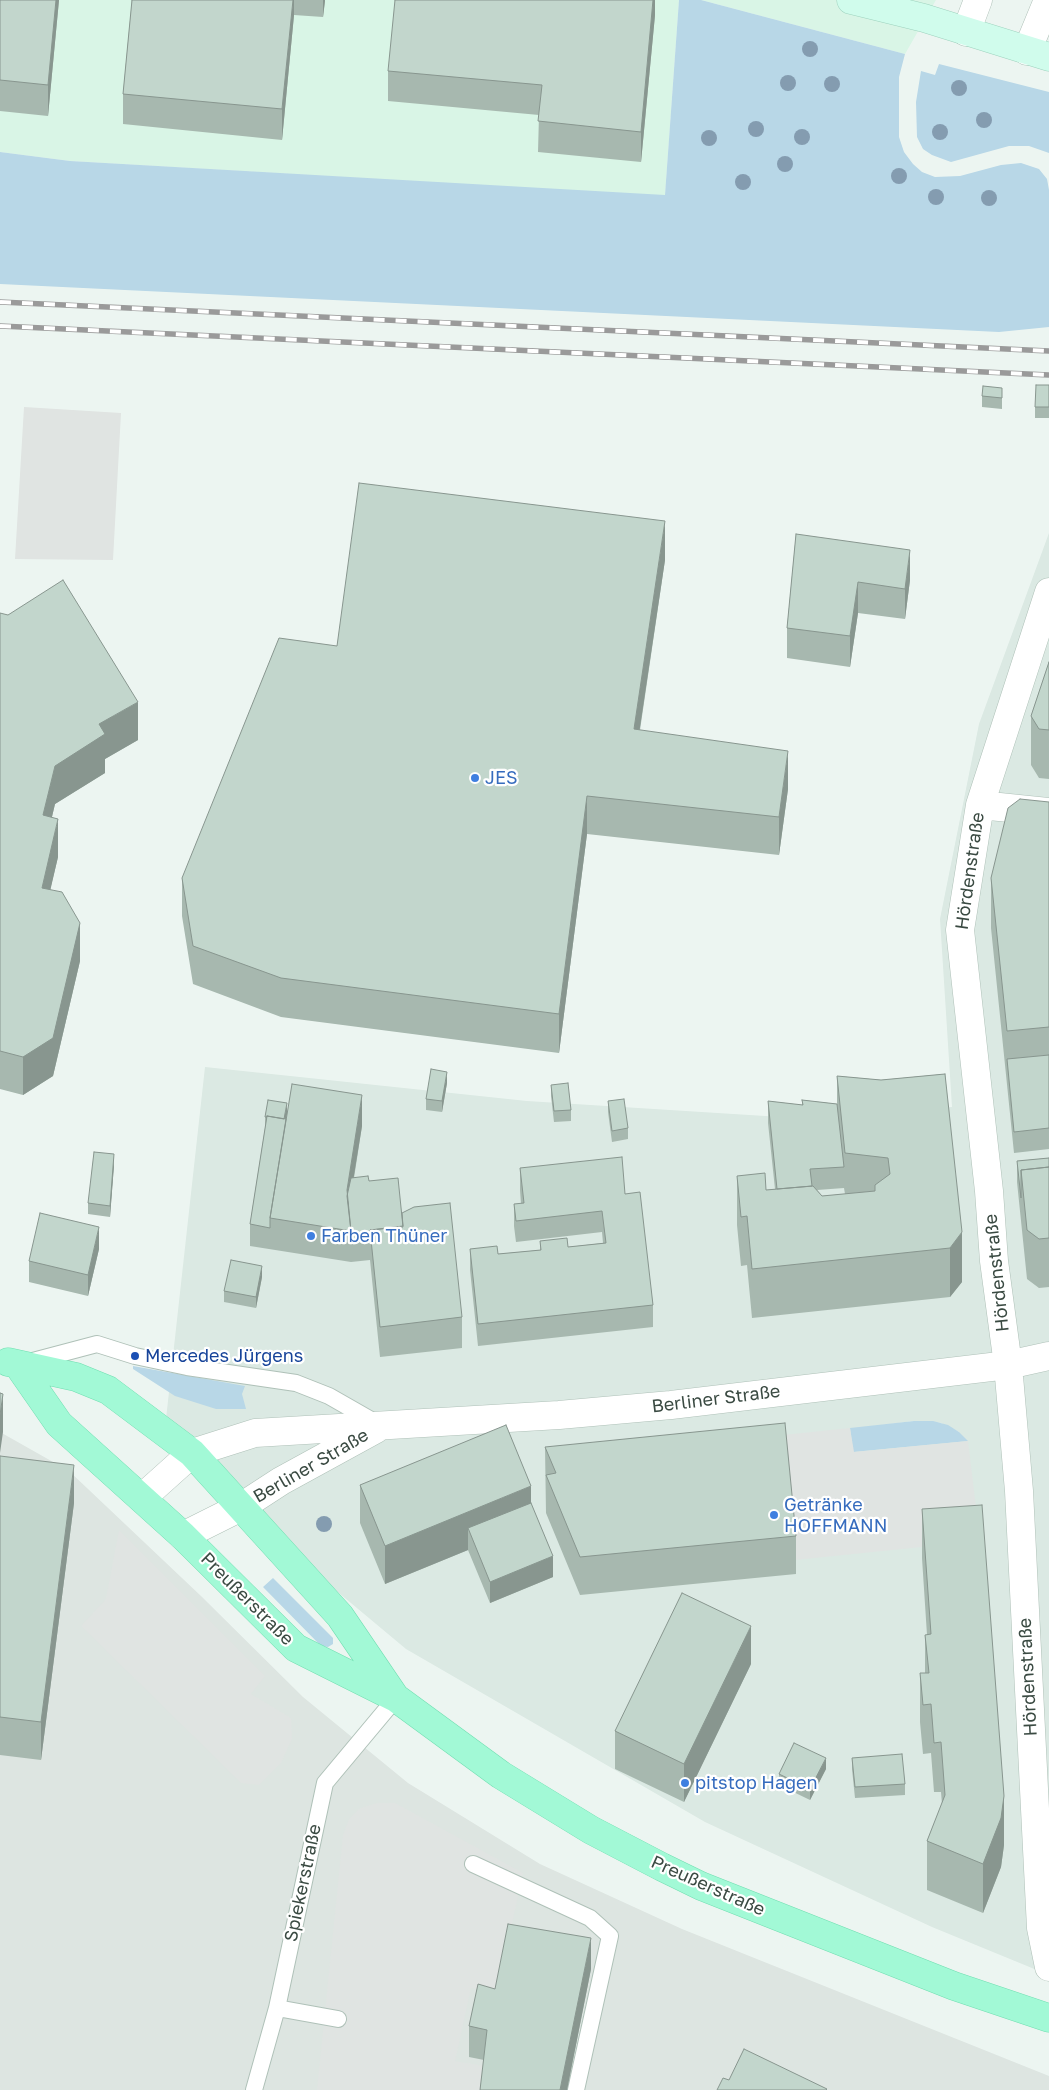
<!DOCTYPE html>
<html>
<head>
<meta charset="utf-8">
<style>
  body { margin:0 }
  canvas { display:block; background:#ecf5f1 }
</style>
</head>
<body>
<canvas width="1049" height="2090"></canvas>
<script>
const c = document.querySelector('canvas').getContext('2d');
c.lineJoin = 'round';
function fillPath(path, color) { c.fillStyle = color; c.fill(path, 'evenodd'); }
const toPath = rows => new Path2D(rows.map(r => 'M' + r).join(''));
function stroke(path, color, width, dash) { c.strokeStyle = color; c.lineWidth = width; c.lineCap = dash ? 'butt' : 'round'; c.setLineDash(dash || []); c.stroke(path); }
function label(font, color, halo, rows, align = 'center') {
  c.font = font + ' "Golos Text",sans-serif'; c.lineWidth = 4.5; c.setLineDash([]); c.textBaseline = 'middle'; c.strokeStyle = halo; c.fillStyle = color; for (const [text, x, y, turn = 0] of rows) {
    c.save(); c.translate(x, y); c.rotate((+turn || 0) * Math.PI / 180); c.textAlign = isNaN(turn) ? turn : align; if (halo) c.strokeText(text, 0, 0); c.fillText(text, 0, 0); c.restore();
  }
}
fillPath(toPath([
  [1049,533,1049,1975,932,1927,705,1822,406,1649,163,1446,205,1067,527,1101,797,1118,952,1107,940,919,979,724],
  [914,1421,941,1423,959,1432,850,1429]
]), '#dbe9e3');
fillPath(toPath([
  [0,0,679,0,665,196,70,161,0,152],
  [701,0,936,0,905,54]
]), '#d9f5e6');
fillPath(toPath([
  [0,1432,69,1471,201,1596,303,1697,408,1783,540,1864,682,1929,1049,2076,1049,2090,0,2090]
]), '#dde5e1');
fillPath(toPath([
  [679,0,701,0,905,54,899,77,899,137,904,152,913,164,922,172,935,177,960,176,1001,165,1021,163,1039,169,1047,179,1049,190,1049,327,999,332,0,284,0,152,70,161,665,195],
  [939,64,1049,92,1049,153,1029,146,1009,146,951,162,932,155,923,149,917,137,916,102,921,71,935,75],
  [133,1366,245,1386,242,1394,246,1409,216,1409,175,1396,133,1369],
  [914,1421,933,1421,948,1425,959,1432,968,1441,853,1452,850,1428],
  [273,1578,333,1638,333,1644,328,1647,321,1646,263,1587]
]), '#b8d7e7');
fillPath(toPath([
  [24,407,121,413,113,560,15,559],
  [850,1428,854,1452,968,1441,980,1541,795,1560,783,1435],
  [119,1530,265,1676,251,1694,291,1718,292,1739,281,1763,259,1785,241,1783,81,1626,106,1599],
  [377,1803,395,1803,523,1873,497,1993,471,1988,455,2061,484,2066,480,2090,317,2090,343,1835,349,1819,359,1809]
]), '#e0e4e2');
const lane = toPath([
  [29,1362,97,1344,135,1356,187,1367,296,1383,329,1396,378,1424],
  [473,1864,590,1918,610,1936,576,2090],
  [277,2008,338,2019],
  [254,2090,277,2008,325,1783,396,1698]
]);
const street = toPath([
  [966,32,978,0],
  [1027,51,1048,0],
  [1049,592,980,805,960,930,989,1191,994,1261,1008,1365,1019,1491,1041,1928,1049,1967],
  [980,805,1049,812],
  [143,1497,192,1453,255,1433,559,1415,671,1405,1008,1365,1049,1356],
  [183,1536,241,1507,281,1481,376,1429]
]);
const secondary = toPath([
  [851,0,924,18,1049,57]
]);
const primary = toPath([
  [8,1362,76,1377,108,1390,192,1453,340,1616,395,1697],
  [18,1365,59,1424,183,1536,296,1648,396,1698,501,1775,591,1830,662,1867,701,1886,954,1986,1049,2018]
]);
stroke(lane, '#afc1b8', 18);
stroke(street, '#afc1b8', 29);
stroke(secondary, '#9ed2be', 29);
stroke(primary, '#71deb1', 29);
stroke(lane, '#fff', 16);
stroke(street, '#fff', 28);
stroke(secondary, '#d0fcec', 28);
stroke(primary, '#a2f9d6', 28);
const rail = toPath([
  [0,302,1049,351],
  [0,326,1049,375]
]);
stroke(rail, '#9a9a9a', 5.5);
stroke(rail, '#fff', 4, [11]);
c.fillStyle = '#849cb0';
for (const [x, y] of [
  [810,49],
  [788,83],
  [832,84],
  [959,88],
  [984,120],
  [756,129],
  [940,132],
  [802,137],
  [709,138],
  [785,164],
  [899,176],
  [743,182],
  [936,197],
  [989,198],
  [324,1524]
]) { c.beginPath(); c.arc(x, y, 8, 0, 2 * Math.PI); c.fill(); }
fillPath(toPath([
  [0,0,59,0,48,116,0,111],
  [132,0,325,0,323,17,294,15,282,140,123,124,123,94],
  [655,0,655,15,641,162,538,152,539,115,388,101,388,71],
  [1049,385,1049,418,1035,418,1035,407],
  [1002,388,1002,409,982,407,982,396],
  [796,534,910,580,905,619,858,613,850,667,787,658,787,628],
  [665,560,640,730,788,789,779,855,587,834,559,1053,281,1017,193,984,182,916,182,878,337,646],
  [0,613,138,740,105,759,105,773,55,804,52,817,58,857,50,890,80,961,53,1076,23,1095,0,1089],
  [1049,662,1049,779,1039,778,1031,765,1031,716],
  [1049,802,1049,1149,1014,1153,991,928,991,878],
  [945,1074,962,1282,950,1297,752,1318,747,1265,741,1266,737,1225,737,1176,766,1190,775,1189,768,1123,768,1101,802,1105,802,1100,837,1104,837,1076,881,1080],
  [844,1188,845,1194,822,1196,817,1190],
  [447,1083,442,1112,426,1110,426,1099],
  [551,1085,571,1110,571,1121,554,1122,551,1096],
  [608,1101,628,1128,628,1139,612,1142,608,1112],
  [287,1112,362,1126,354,1178,369,1181,402,1221,402,1213,462,1317,462,1348,380,1357,370,1260,351,1262,250,1246,250,1224,265,1128,265,1117],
  [1049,1158,1049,1287,1039,1288,1027,1279,1017,1182,1017,1161],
  [114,1165,110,1217,88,1214,88,1203],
  [520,1168,625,1194,653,1305,653,1327,478,1346,470,1270,470,1249,498,1254,540,1250,540,1241,568,1247,603,1243,602,1232,516,1242,514,1226,514,1204,521,1204,520,1190],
  [99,1249,88,1296,29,1282,29,1261],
  [262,1277,256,1308,224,1302,224,1291],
  [545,1447,796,1536,796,1574,580,1595,546,1513],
  [0,1456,74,1503,41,1760,0,1755],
  [360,1485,531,1503,553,1577,490,1603,468,1550,385,1584,360,1523],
  [922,1509,1004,1845,1001,1867,983,1913,927,1890,927,1841,942,1804,941,1792,934,1792,931,1753,923,1754,920,1722,920,1673,925,1673,925,1635,927,1635,922,1558],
  [751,1664,684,1802,615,1769,615,1731],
  [852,1758,905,1784,905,1795,855,1798,852,1769],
  [826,1769,810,1800,779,1785,779,1774],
  [591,1969,567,2090,480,2090,484,2060,469,2057,469,2026,495,1989]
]), '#a7b8af');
fillPath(toPath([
  [56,0,59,0,48,116,48,85],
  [293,0,294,0,294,15,282,140,282,109],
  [323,0,325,0,325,1,323,17],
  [653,0,655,0,655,15,641,162,641,132],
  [665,521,665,560,634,767,634,729],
  [910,550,910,580,905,619,905,589],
  [858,582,858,613,850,667,850,636],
  [138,702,138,740,105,759,105,773,55,804,43,854,43,815,55,766,99,724],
  [788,751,788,789,779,855,779,817],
  [587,796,587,834,559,1053,559,1014],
  [58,819,58,857,42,926,42,888],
  [80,923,80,961,53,1076,23,1095,23,1057],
  [447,1072,447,1083,442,1112,442,1101],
  [362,1095,362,1126,348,1212,347,1190],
  [287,1103,287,1114,284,1131,284,1120],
  [114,1154,114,1165,110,1217,110,1206],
  [99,1227,99,1249,88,1296,88,1275],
  [962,1232,962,1282,950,1297,950,1248],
  [262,1266,262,1277,256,1308,256,1297],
  [3,1394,3,1432,0,1453,0,1415],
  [74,1465,74,1503,41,1760,41,1722],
  [531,1486,531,1524,468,1528,468,1550,385,1584,385,1546],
  [553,1556,553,1577,490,1603,490,1582],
  [751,1626,751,1664,684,1802,684,1764],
  [826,1758,826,1769,810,1800,810,1789],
  [1004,1796,1004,1845,1001,1867,983,1913,983,1864],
  [591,1938,591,1969,567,2090,560,2090]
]), '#88968f');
const building = toPath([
  [0,0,56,0,48,85,0,80,0,0],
  [132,0,293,0,282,109,123,94,132,0],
  [395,0,653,0,641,132,538,121,542,85,388,71,395,0],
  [1036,385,1049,385,1049,407,1035,407,1036,385],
  [983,386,1002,388,1002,398,982,396,983,386],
  [359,483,665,521,634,729,788,751,779,817,587,796,559,1014,281,978,193,946,182,878,279,638,337,646,359,483],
  [796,534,910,550,905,589,858,582,850,636,787,628,796,534],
  [63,580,138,702,99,724,105,734,55,766,43,815,58,819,42,888,62,892,80,923,53,1038,23,1057,0,1051,0,613,8,615,63,580],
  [1049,662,1049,730,1039,729,1031,716,1049,662],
  [1020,799,1049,802,1049,1027,1007,1031,991,878,1008,808,1020,799],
  [1049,1055,1049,1128,1014,1132,1007,1059,1049,1055],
  [431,1069,447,1072,442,1101,426,1099,431,1069],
  [945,1074,962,1232,950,1248,752,1269,747,1216,741,1217,737,1176,765,1173,766,1190,813,1186,822,1196,875,1191,875,1185,890,1174,888,1158,845,1153,837,1076,881,1080,945,1074],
  [568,1083,571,1110,554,1111,551,1085,568,1083],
  [292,1084,362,1095,347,1190,351,1231,270,1218,292,1084],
  [624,1099,628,1128,612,1131,608,1101,624,1099],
  [268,1100,287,1103,284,1119,267,1116,267,1117,265,1117,268,1100],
  [802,1100,837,1104,844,1167,810,1169,812,1186,777,1189,768,1101,803,1105,802,1100],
  [267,1116,286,1119,270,1218,270,1228,250,1224,267,1116],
  [94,1152,114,1154,110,1206,88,1203,94,1152],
  [622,1157,625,1194,640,1192,653,1305,478,1324,470,1249,497,1246,498,1254,541,1250,540,1241,567,1238,568,1247,606,1243,602,1211,516,1221,514,1204,524,1203,520,1168,622,1157],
  [1049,1158,1049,1167,1021,1170,1021,1198,1017,1161,1049,1158],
  [1049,1167,1049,1238,1039,1239,1027,1230,1021,1170,1049,1167],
  [368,1176,369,1181,398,1178,403,1227,370,1230,370,1239,351,1240,351,1231,347,1196,351,1178,368,1176],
  [450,1203,462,1317,380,1327,370,1230,403,1226,402,1213,414,1207,450,1203],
  [40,1213,99,1227,88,1275,29,1261,40,1213],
  [231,1260,262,1266,256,1297,224,1291,231,1260],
  [0,1393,3,1394,0,1415,0,1393],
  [785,1423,796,1536,580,1557,546,1475,556,1473,545,1447,785,1423],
  [506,1425,531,1486,385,1546,360,1485,506,1425],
  [0,1456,74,1465,41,1722,0,1717,0,1456],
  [531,1503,553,1556,490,1582,468,1528,531,1503],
  [982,1505,1004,1796,1001,1818,983,1864,927,1841,945,1795,941,1742,934,1743,931,1704,923,1705,920,1673,929,1673,925,1635,931,1634,922,1509,982,1505],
  [682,1593,751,1626,684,1764,615,1731,682,1593],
  [794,1743,826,1758,810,1789,779,1774,794,1743],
  [902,1754,905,1784,855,1787,852,1758,902,1754],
  [508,1924,591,1938,560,2090,480,2090,487,2030,469,2026,478,1984,495,1989,508,1924],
  [744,2049,827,2089,826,2090,717,2090,723,2078,729,2080,744,2049]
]);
fillPath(building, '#c2d6cc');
stroke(building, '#88968f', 1);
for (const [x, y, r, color] of [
  [475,778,5,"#3f7fe0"],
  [311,1236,5,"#3f7fe0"],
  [135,1356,5,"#1a4fb4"],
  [774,1515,5,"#3f7fe0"],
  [685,1783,5,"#3f7fe0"]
]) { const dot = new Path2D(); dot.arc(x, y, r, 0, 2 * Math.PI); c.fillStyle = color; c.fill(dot); stroke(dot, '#fff', 2); }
label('18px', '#366cbe', '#fff', [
  ["JES",485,778],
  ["Farben Thüner",321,1236],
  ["Getränke",784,1505],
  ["HOFFMANN",784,1526],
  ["pitstop Hagen",695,1783]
], 'left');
label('18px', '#3a4a42', '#fff', [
  ["Hördenstraße",970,871,-82],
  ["Hördenstraße",997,1273,-96],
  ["Berliner Straße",716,1399,-7],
  ["Berliner Straße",311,1466,-30],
  ["Preußerstraße",247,1599,45],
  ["Hördenstraße",1028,1677,-93],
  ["Spiekerstraße",303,1883,-78],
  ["Preußerstraße",708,1886,24]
]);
label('18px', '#164399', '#fff', [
  ["Mercedes Jürgens",145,1356]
], 'left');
</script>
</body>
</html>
